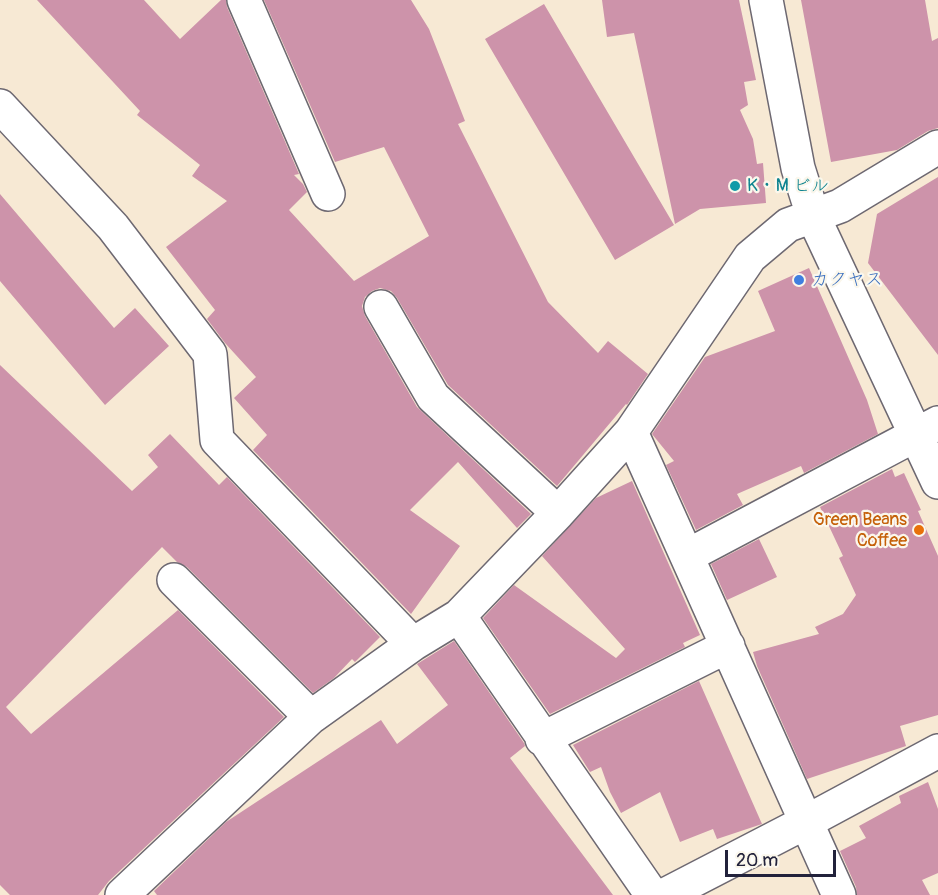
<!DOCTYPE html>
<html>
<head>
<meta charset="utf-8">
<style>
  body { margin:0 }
  #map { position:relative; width:938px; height:895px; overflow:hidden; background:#f7e9d4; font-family:Pangolin,sans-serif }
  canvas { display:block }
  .scale { position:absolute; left:725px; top:850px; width:111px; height:27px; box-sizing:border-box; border:3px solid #22223b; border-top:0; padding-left:8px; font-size:18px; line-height:21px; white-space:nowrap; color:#22223b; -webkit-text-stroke:4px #fbf7ec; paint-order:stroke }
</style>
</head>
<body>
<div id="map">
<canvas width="938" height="895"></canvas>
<div class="scale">20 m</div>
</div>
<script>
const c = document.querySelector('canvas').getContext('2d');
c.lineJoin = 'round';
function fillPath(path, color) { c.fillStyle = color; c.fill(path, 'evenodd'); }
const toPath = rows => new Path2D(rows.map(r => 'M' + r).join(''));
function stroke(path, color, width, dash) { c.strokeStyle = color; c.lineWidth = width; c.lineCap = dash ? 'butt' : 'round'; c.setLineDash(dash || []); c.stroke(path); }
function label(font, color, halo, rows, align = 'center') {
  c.font = font + ' Pangolin,"Klee One",sans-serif'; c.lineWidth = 4.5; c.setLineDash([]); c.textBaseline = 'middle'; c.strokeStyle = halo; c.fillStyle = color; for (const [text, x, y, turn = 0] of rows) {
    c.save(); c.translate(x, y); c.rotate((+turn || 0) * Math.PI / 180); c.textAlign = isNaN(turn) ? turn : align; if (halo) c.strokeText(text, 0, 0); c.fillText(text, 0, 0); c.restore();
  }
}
fillPath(toPath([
  [37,0,144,0,180,39,221,0,226,0,227,7,299,174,294,175,303,184,307,192,289,210,354,281,429,236,384,147,335,162,264,0,411,0,429,29,465,121,458,124,548,302,598,353,608,341,648,374,627,405,626,404,557,486,448,385,397,298,391,291,380,288,372,291,365,297,362,306,365,316,417,407,531,514,517,528,458,462,410,510,460,546,411,614,253,450,267,435,234,398,256,377,225,343,207,319,215,310,166,247,227,201,192,176,200,165,137,115,140,111],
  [602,0,739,0,756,80,744,82,748,105,740,110,753,139,757,164,763,163,766,203,700,209,675,224,634,33,607,37],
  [801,0,925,0,932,41,938,38,938,128,928,131,897,150,831,162],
  [544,4,674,225,615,260,485,39],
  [938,177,938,355,868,263,877,214],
  [0,194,114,328,135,308,169,346,105,405,0,281],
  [809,268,867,400,878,434,804,473,801,466,737,494,743,505,696,530,666,465,674,461,652,434,705,357,775,331,758,291],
  [0,365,132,491,158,467,148,455,170,434,219,485,227,477,380,637,355,662,352,659,334,678,313,693,187,567,177,562,162,547,6,707,31,734,178,610,284,717,109,881,98,895,10,895,0,885],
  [892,469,895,477,904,473,921,510,918,511,938,556,938,715,900,726,906,746,807,779,757,666,753,652,819,634,815,627,843,614,856,595,839,558,843,556,820,507],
  [632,481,700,635,683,643,685,647,550,714,483,618,514,585,616,658,625,649,542,556,596,498],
  [759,539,777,577,727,600,711,564],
  [454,641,524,743,525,746,510,758,613,895,157,895,154,891,226,822,381,720,397,744,448,705,417,664],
  [699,681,762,824,717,839,713,829,680,842,660,792,621,813,610,792,601,767,590,772,573,745],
  [928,782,938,809,938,873,922,880,930,895,857,895,856,887,840,851,866,838,859,826,901,803,899,796]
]), '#cd93aa');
const minor = toPath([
  [244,0,328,194],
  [766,0,798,168,813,216,938,482],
  [0,106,113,227,210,354,217,440,413,644],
  [381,307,433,397,558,513],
  [631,432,839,895],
  [687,556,938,423],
  [174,580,311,717],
  [459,616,652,895],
  [542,739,728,646],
  [122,895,311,717,413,644,459,616,558,513,631,432,750,257,788,225,840,206,938,147],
  [665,895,806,822,938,751]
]);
stroke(minor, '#6d6871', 36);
stroke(minor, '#fff', 33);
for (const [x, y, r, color] of [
  [735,186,6,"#0f9aa8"],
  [799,280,6,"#3f7fe0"],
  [919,530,6,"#e8710a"]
]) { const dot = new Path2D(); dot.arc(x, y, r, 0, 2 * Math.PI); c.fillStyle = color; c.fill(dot); stroke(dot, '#fbf7ec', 2); }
label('18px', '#0d838f', '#fbf7ec', [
  ["K・M ビル",747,186]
], 'left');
label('18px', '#366cbe', '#fbf7ec', [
  ["カクヤス",811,280]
], 'left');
label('18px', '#c56008', '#fbf7ec', [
  ["Green Beans",907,520],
  ["Coffee",907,541]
], 'right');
</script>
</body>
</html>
